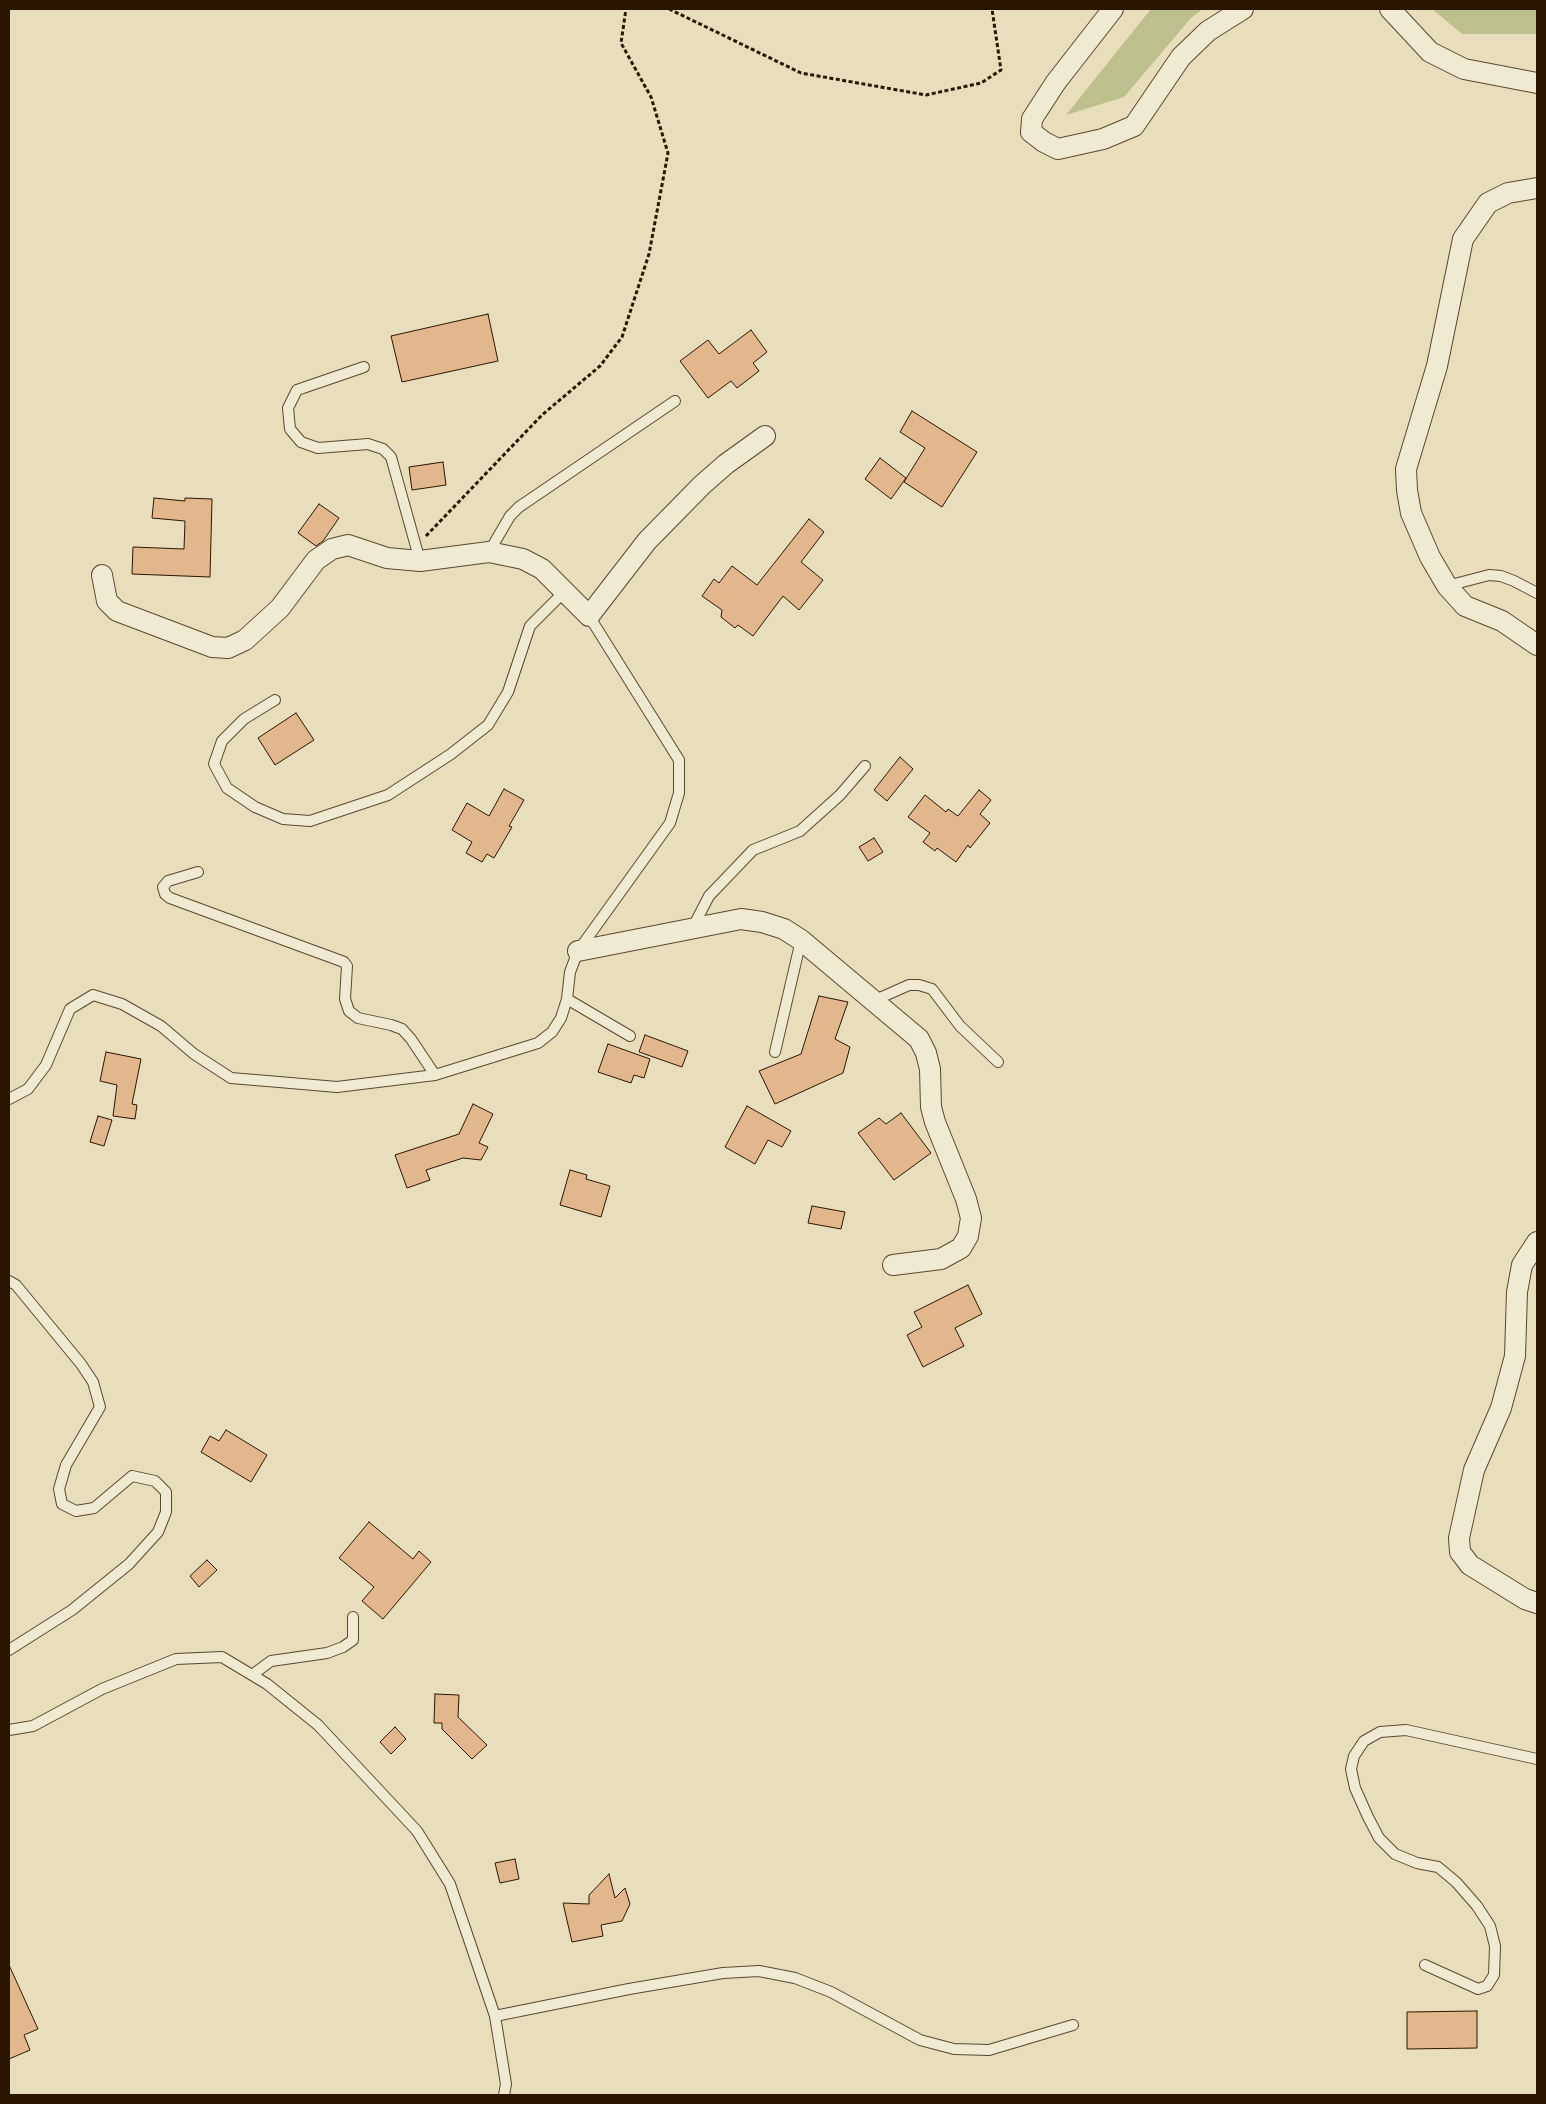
<!DOCTYPE html>
<html>
<head>
<meta charset="utf-8">
<style>
  body { margin:0 }
  #map { position:relative; width:1546px; height:2104px; overflow:hidden; background:#e8debb; font-family:"EB Garamond",serif }
  canvas { display:block }
  .frame { position:absolute; inset:0; border:10px solid #2a1500; pointer-events:none }
</style>
</head>
<body>
<div id="map">
<canvas width="1546" height="2104"></canvas>
<div class="frame"></div>
</div>
<script>
const c = document.querySelector('canvas').getContext('2d');
c.lineJoin = 'round';
function fillPath(path, color) { c.fillStyle = color; c.fill(path, 'evenodd'); }
const toPath = rows => new Path2D(rows.map(r => 'M' + r).join(''));
function stroke(path, color, width, dash) { c.strokeStyle = color; c.lineWidth = width; c.lineCap = dash ? 'butt' : 'round'; c.setLineDash(dash || []); c.stroke(path); }
fillPath(toPath([
  [1151,9,1203,9,1191,18,1124,97,1066,115],
  [1432,9,1537,9,1537,34,1462,34]
]), '#bdbf8c');
const building = toPath([
  [488,314,498,361,402,382,391,336,488,314],
  [751,330,767,352,753,363,759,371,737,388,731,381,708,398,680,361,708,340,719,354,751,330],
  [912,411,977,452,942,507,904,482,925,448,900,432,912,411],
  [880,458,906,478,891,499,865,479,880,458],
  [443,462,446,485,412,490,409,467,443,462],
  [154,498,185,501,185,498,212,499,210,577,132,574,133,547,184,549,185,521,152,518,154,498],
  [319,504,339,518,323,541,316,546,298,533,319,504],
  [809,519,824,532,801,562,823,580,799,610,783,596,753,636,738,625,735,628,721,617,722,610,702,596,714,579,719,583,732,566,757,585,809,519],
  [296,713,314,740,275,765,258,738,296,713],
  [900,757,913,769,887,801,874,790,900,757],
  [504,789,524,800,509,826,512,827,494,858,487,854,482,862,466,853,472,842,452,830,467,803,489,816,504,789],
  [979,790,991,800,980,814,990,823,970,848,968,845,956,862,937,848,935,851,923,842,930,833,908,817,925,795,946,812,948,809,958,816,979,790],
  [874,838,883,852,868,861,859,847,874,838],
  [819,996,848,1002,835,1039,850,1047,843,1073,775,1104,759,1071,801,1054,819,996],
  [645,1035,688,1051,682,1067,639,1052,645,1035],
  [608,1044,650,1059,644,1078,634,1075,631,1083,598,1072,608,1044],
  [106,1052,141,1059,132,1104,137,1105,135,1119,113,1116,117,1085,100,1081,106,1052],
  [473,1104,493,1114,479,1143,488,1147,481,1160,463,1158,426,1170,430,1180,407,1188,395,1155,459,1134,473,1104],
  [747,1106,791,1131,782,1147,768,1140,755,1164,725,1147,747,1106],
  [901,1113,931,1153,894,1180,858,1133,879,1118,886,1124,901,1113],
  [98,1116,112,1120,104,1146,90,1142,98,1116],
  [570,1170,587,1175,586,1179,610,1186,601,1217,560,1205,570,1170],
  [812,1206,845,1212,841,1229,808,1223,812,1206],
  [968,1285,982,1314,955,1328,964,1346,923,1367,907,1335,922,1327,914,1312,968,1285],
  [226,1430,267,1455,251,1482,201,1452,210,1436,219,1441,226,1430],
  [369,1522,413,1559,419,1551,431,1562,383,1619,362,1601,374,1587,339,1558,369,1522],
  [207,1560,217,1570,199,1587,190,1576,207,1560],
  [435,1694,459,1695,458,1717,487,1745,472,1759,442,1729,442,1723,434,1723,435,1694],
  [395,1727,406,1739,391,1754,380,1742,395,1727],
  [515,1859,519,1879,500,1883,495,1863,515,1859],
  [609,1874,615,1898,625,1888,630,1904,622,1921,601,1925,603,1936,572,1942,563,1903,589,1904,589,1895,609,1874],
  [9,1965,38,2029,24,2035,30,2050,9,2059,9,1965],
  [1477,2011,1477,2048,1407,2049,1407,2012,1477,2011]
]);
fillPath(building, '#e3b78e');
stroke(building, '#2a1500', 1);
const lane = toPath([
  [364,367,297,390,288,408,290,429,301,442,318,448,368,444,383,449,391,457,420,561],
  [489,552,510,516,519,507,675,401],
  [1447,586,1489,575,1501,576,1514,581,1537,593],
  [275,700,244,719,222,741,214,764,227,788,255,807,283,819,310,821,388,795,451,754,488,725,508,692,530,626,565,591],
  [198,872,168,881,163,887,165,894,170,898,344,962,347,966,345,999,349,1011,358,1018,391,1025,402,1029,411,1039,435,1075],
  [692,929,709,896,753,850,800,831,840,795,865,766],
  [567,999,630,1036],
  [873,1001,909,985,919,985,932,989,960,1026,998,1062],
  [775,1052,801,940],
  [9,1099,28,1089,46,1065,70,1009,93,995,122,1004,161,1026,194,1054,231,1078,279,1082,337,1087,435,1075,538,1043,552,1032,561,1018,567,999,570,972,578,951,670,823,679,793,679,760,589,616],
  [9,1281,16,1285,81,1364,93,1382,100,1407,66,1465,59,1489,62,1504,76,1511,94,1508,132,1476,155,1481,166,1492,166,1512,158,1532,129,1564,72,1610,9,1650],
  [252,1675,271,1661,327,1653,343,1647,353,1640,353,1617],
  [9,1730,33,1726,102,1689,176,1659,222,1657,267,1684,318,1725,417,1831,450,1884,495,2016,506,2084,504,2095],
  [1425,1965,1478,1989,1487,1986,1494,1975,1495,1946,1490,1926,1477,1906,1456,1882,1438,1867,1417,1863,1395,1854,1379,1838,1368,1817,1355,1788,1351,1769,1354,1756,1364,1741,1380,1732,1406,1730,1537,1759],
  [495,2016,629,1989,723,1973,759,1971,795,1978,831,1992,920,2040,954,2049,989,2050,1073,2025]
]);
const street = toPath([
  [1113,9,1056,82,1032,119,1031,132,1044,142,1058,149,1103,139,1134,126,1181,57,1208,31,1243,9],
  [1390,9,1430,52,1464,69,1537,83],
  [1537,188,1508,193,1488,203,1463,239,1437,366,1406,469,1407,490,1411,513,1430,557,1447,586,1465,606,1502,621,1537,645],
  [102,575,107,601,117,611,212,647,228,648,245,640,280,608,316,560,332,549,348,545,387,558,420,561,489,552,523,559,542,569,589,616,647,541,702,485,726,464,765,436],
  [578,951,741,919,762,922,784,929,801,940,919,1039,926,1053,930,1069,931,1107,935,1122,966,1199,971,1218,968,1236,961,1248,941,1259,893,1265],
  [1537,1242,1522,1265,1517,1292,1515,1356,1501,1408,1474,1470,1459,1538,1460,1552,1470,1565,1525,1599,1537,1603]
]);
stroke(lane, '#5a472f', 12);
stroke(street, '#5a472f', 22);
stroke(toPath([
  [669,9,801,73,926,95,981,83,1001,70,992,9],
  [426,536,542,415,600,366,622,337,649,254,668,153,651,97,621,43,626,9]
]), '#2a1500', 3, [4, 2.5]);
stroke(lane, '#f0ead3', 10);
stroke(street, '#f0ead3', 20);
</script>
</body>
</html>
